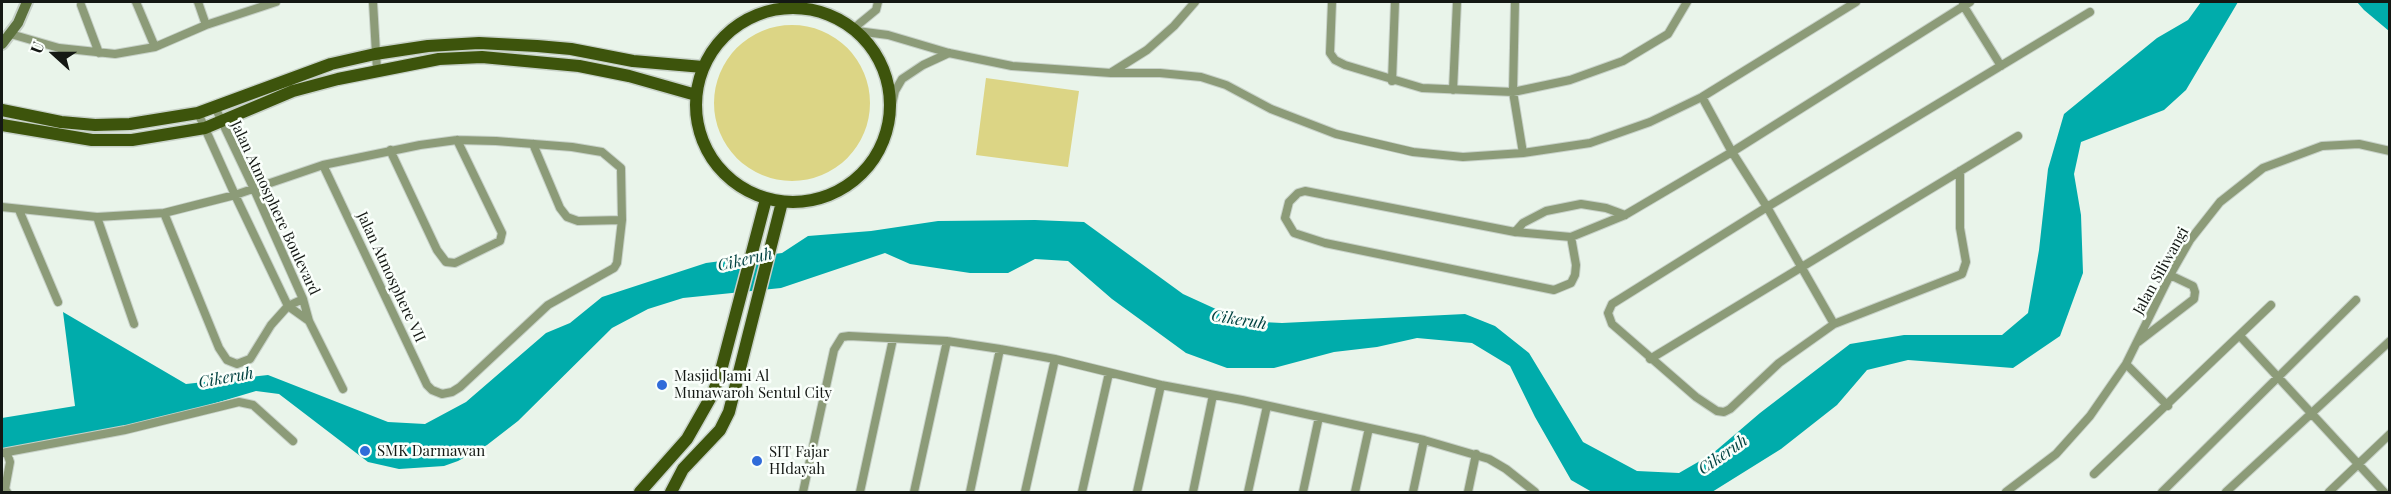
<!DOCTYPE html>
<html>
<head>
<meta charset="utf-8">
<style>
  body { margin:0 }
  #map { position:relative; width:2391px; height:494px; overflow:hidden; background:#e9f4ea; font-family:"Playfair Display",serif }
  canvas { display:block }
  .frame { position:absolute; inset:0; border:3px solid #141814; pointer-events:none }
  .north { position:absolute; left:24px; top:24px; width:60px; height:60px; -webkit-text-stroke:4px #fafffb; paint-order:stroke; rotate:291deg; font-size:16px; font-weight:700; line-height:24px; text-align:center; color:#141814 }
  .north::after { content:''; display:block; margin:auto; width:21px; height:27px; background:#141814; clip-path:polygon(50% 0,100% 100%,50% 72%,0 100%) }
</style>
</head>
<body>
<div id="map">
<canvas width="2391" height="494"></canvas>
<div class="frame"></div>
<div class="north">U</div>
</div>
<script>
const c = document.querySelector('canvas').getContext('2d');
c.lineJoin = 'round';
function fillPath(path, color) { c.fillStyle = color; c.fill(path, 'evenodd'); }
const toPath = rows => new Path2D(rows.map(r => 'M' + r).join(''));
function stroke(path, color, width, dash) { c.strokeStyle = color; c.lineWidth = width; c.lineCap = dash ? 'butt' : 'round'; c.setLineDash(dash || []); c.stroke(path); }
function label(font, color, halo, rows, align = 'center') {
  c.font = font + ' "Playfair Display",serif'; c.lineWidth = 5; c.setLineDash([]); c.textBaseline = 'middle'; c.strokeStyle = halo; c.fillStyle = color; for (const [text, x, y, turn = 0] of rows) {
    c.save(); c.translate(x, y); c.rotate((+turn || 0) * Math.PI / 180); c.textAlign = isNaN(turn) ? turn : align; if (halo) c.strokeText(text, 0, 0); c.fillText(text, 0, 0); c.restore();
  }
}
fillPath(toPath([
  '714 103a78 78 0 1 1 156 0a78 78 0 1 1-156 0Z',
  [986,78,1079,91,1068,167,976,155]
]), '#dcd585');
fillPath(toPath([
  [2201,2,2238,2,2186,90,2164,110,2081,142,2074,174,2081,215,2083,273,2060,336,2013,368,1908,360,1867,370,1837,405,1781,449,1712,492,1592,492,1571,480,1535,417,1510,366,1472,343,1417,338,1377,347,1334,352,1274,368,1227,368,1186,353,1112,299,1068,261,1035,259,1008,273,970,273,910,264,885,253,781,288,683,298,648,309,612,328,518,421,487,445,458,461,444,466,399,469,368,462,279,394,256,391,125,430,2,453,2,418,75,406,63,312,186,384,268,375,388,422,425,424,466,402,546,333,570,323,602,297,706,263,782,253,808,236,871,231,938,221,1035,220,1084,222,1183,294,1242,321,1282,323,1465,314,1495,326,1529,353,1583,442,1637,471,1679,473,1712,454,1760,413,1850,344,1904,335,2002,335,2028,313,2039,250,2048,169,2064,114,2157,38,2188,20],
  [2357,2,2389,2,2389,31,2364,10]
]), '#00acab');
const street = toPath([
  [136,2,155,47],
  [198,2,206,25],
  [373,2,377,70],
  [1332,2,1330,53,1335,60,1345,65,1422,88,1513,92,1570,80,1623,61,1668,34,1687,2],
  [1515,2,1513,92,1523,153],
  [81,5,99,53],
  [1963,5,2001,66],
  [800,7,800,2],
  [854,28,876,10,878,2],
  [857,31,888,35,949,53,1012,66,1111,73,1160,73,1201,77,1226,85,1271,109,1336,134,1413,152,1463,157,1523,153,1590,143,1650,122,1702,97,1856,2],
  [14,35,59,48,115,54,155,47,206,25,276,2],
  [1112,72,1147,50,1174,26,1195,2],
  [1392,81,1395,2],
  [1453,90,1457,2],
  [1702,97,1732,152,1970,2],
  [215,107,254,189,303,299,309,321,343,389],
  [891,109,895,91,902,79,923,65,949,53],
  [198,113,235,195,288,306,309,321],
  [533,144,560,208,567,217,578,221,622,220],
  [390,150,437,250,446,262,455,263,500,241,502,233,457,140],
  [1960,171,1960,228,1966,262,1962,274,1834,324,1779,363,1730,409,1724,412,1717,411,1696,397,1612,324,1608,313,1612,304,1767,207,2090,12],
  [2,207,97,217,164,213,235,195,323,165,420,145,457,140,496,141,572,147,602,152,621,168,622,220,617,263,614,268,548,305,460,387,452,392,442,394,432,390,427,385,323,165],
  [19,210,58,302],
  [164,213,219,348,227,360,237,364,250,359,271,325,288,306,303,299],
  [97,217,134,324],
  [1515,232,1523,223,1546,211,1581,204,1606,208,1625,215],
  [1571,237,1576,265,1575,275,1571,283,1554,290,1325,243,1294,233,1285,218,1289,202,1298,193,1305,191,1515,232,1571,237,1625,215,1732,152,1767,207,1834,324],
  [2240,336,2384,492],
  [2138,342,2194,299,2195,292,2193,286,2170,275],
  [1650,359,2018,136],
  [2126,364,2168,406],
  [2,453,125,430,239,402,253,405,293,441],
  [2094,474,2271,305],
  [7,492,5,489,10,462,7,453],
  [803,492,834,350,842,337,849,336,947,341,1000,349,1055,359,1161,385,1242,400,1424,440,1489,459,1506,469,1535,492],
  [860,492,893,339],
  [914,492,947,341],
  [970,492,1000,349],
  [1025,492,1055,359],
  [1082,492,1109,373],
  [1137,492,1161,385],
  [1193,492,1213,395],
  [1248,492,1267,406],
  [1303,492,1319,417],
  [1355,492,1369,428],
  [1413,492,1424,440],
  [1468,492,1476,454],
  [2006,492,2056,454,2090,416,2126,364,2170,275,2190,240,2220,202,2263,168,2322,146,2359,144,2390,151],
  [2162,492,2356,300],
  [2226,492,2390,341],
  [2329,492,2390,434]
]);
const secondary = toPath([
  [2,44,18,23,27,2]
]);
const primary = toPath([
  '696 105a97 97 0 1 1 194 0a97 97 0 1 1-194 0Z',
  [2,110,61,122,95,125,130,124,198,113,331,64,375,54,428,46,479,43,537,46,571,49,633,61,703,67],
  [2,125,92,140,132,140,205,128,293,91,338,79,439,59,482,57,579,66,629,76,696,95],
  [640,492,687,439,712,395,719,378,766,199],
  [671,492,683,469,720,430,729,412,782,202]
]);
stroke(street, '#c7d1c8', 10);
stroke(secondary, '#c7d1c8', 14);
stroke(primary, '#c7d1c8', 15);
stroke(street, '#8c9b78', 8);
stroke(secondary, '#5d723e', 10);
stroke(primary, '#3d540c', 12);
for (const [x, y, r, color] of [
  [662,385,6,"#306bd9"],
  [365,451,6,"#306bd9"],
  [757,461,6,"#306bd9"]
]) { const dot = new Path2D(); dot.arc(x, y, r, 0, 2 * Math.PI); c.fillStyle = color; c.fill(dot); stroke(dot, '#fafffb', 2); }
label('15px', '#141814', '#fafffb', [
  ["Jalan Atmosphere Boulevard",275,208,65],
  ["Jalan Siliwangi",2161,271,-61],
  ["Jalan Atmosphere VII",391,277,65]
]);
label('15px', '#141814', '#fafffb', [
  ["Masjid Jami Al",674,376],
  ["Munawaroh Sentul City",674,393],
  ["SMK Darmawan",377,451],
  ["SIT Fajar",769,452],
  ["HIdayah",769,469]
], 'left');
label('italic 16px', '#004140', '#fafffb', [
  ["Cikeruh",745,260,-13],
  ["Cikeruh",1239,320,9],
  ["Cikeruh",226,378,-10],
  ["Cikeruh",1723,455,-35]
]);
</script>
</body>
</html>
